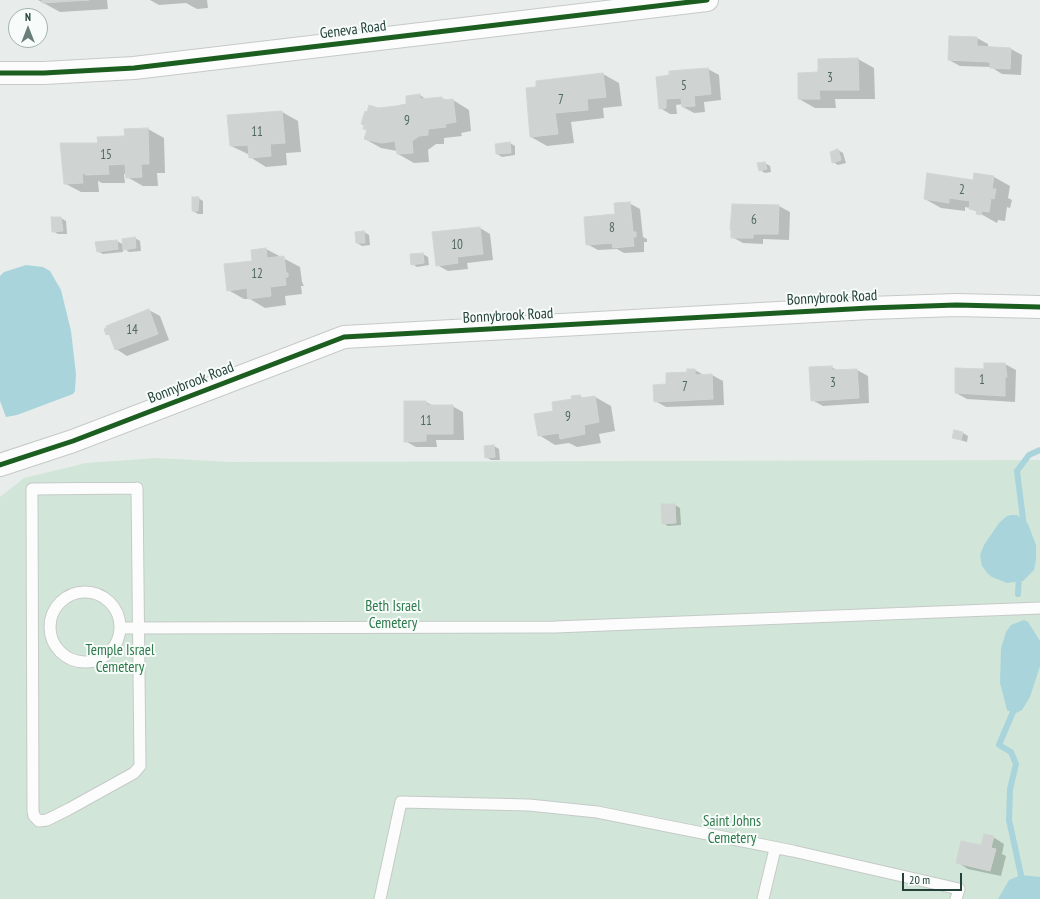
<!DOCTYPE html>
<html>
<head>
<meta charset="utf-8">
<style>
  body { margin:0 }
  #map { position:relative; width:1040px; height:899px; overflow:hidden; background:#e8edeb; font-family:"PT Sans Narrow",sans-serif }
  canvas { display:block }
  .north { position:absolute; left:8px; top:8px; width:40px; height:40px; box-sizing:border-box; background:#f7fbf9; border:1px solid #a3b1ad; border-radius:50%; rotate:0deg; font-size:11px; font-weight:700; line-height:16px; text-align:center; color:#24423a }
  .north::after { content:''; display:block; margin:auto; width:14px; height:18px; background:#697e78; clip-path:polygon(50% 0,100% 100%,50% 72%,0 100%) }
  .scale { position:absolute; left:902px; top:873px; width:60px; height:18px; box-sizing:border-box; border:2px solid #24423a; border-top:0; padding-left:5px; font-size:12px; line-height:14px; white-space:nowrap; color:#24423a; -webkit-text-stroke:3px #f7fbf9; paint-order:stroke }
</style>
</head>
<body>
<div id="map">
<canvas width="1040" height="899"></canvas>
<div class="north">N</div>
<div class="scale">20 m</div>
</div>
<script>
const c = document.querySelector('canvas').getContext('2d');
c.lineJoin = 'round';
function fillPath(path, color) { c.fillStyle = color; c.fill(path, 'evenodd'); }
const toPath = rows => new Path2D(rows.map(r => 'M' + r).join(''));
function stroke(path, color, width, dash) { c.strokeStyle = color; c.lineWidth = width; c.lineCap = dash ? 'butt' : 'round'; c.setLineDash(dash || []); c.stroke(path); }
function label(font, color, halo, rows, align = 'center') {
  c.font = font + ' "PT Sans Narrow",sans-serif'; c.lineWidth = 4; c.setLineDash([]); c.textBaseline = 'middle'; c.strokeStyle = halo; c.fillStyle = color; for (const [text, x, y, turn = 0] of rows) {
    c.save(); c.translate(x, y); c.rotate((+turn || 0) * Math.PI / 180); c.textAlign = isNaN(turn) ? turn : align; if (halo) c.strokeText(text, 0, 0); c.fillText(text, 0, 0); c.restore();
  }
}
fillPath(toPath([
  [157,458,230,462,1040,460,1040,899,0,899,0,497,24,478,86,463]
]), '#d1e6d8');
fillPath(toPath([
  [26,265,43,267,50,271,61,290,71,331,76,374,75,391,73,394,17,415,6,417,0,401,0,276,4,272],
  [1011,515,1017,515,1028,524,1036,545,1036,560,1034,570,1023,581,1007,583,992,577,988,574,982,566,980,555,984,545,999,523,1007,516],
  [1024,620,1028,622,1040,641,1040,666,1030,697,1022,710,1014,714,1007,710,1000,683,1001,648,1006,632,1011,625],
  [1021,875,1040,877,1040,899,998,899,1009,880]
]), '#a9d4db');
fillPath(toPath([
  [38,0,107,0,108,9,60,12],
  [150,0,207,0,208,8,197,9,186,3,159,5],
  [950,37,977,38,988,44,988,48,1011,49,1022,55,1021,75,1002,74,991,67,960,66,949,60],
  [819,59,858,59,874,68,875,99,835,99,836,108,815,108,799,99,819,73],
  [708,69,719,75,721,100,704,102,705,112,694,113,683,107,683,104,676,105,677,114,670,114,660,108,670,72],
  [603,74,619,83,622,106,603,108,604,118,571,122,574,143,547,146,531,137,537,82],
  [420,95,427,100,442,98,447,101,453,100,469,110,471,131,461,133,462,136,444,138,444,144,436,144,428,150,429,162,414,163,398,154,397,151,381,148,365,139,367,130,364,128,368,113,408,105],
  [282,112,298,121,301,152,286,153,287,165,266,167,250,157,250,155,231,146,229,116],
  [148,129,164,138,165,173,157,173,158,186,143,186,127,177,127,174,124,174,125,183,102,183,98,181,99,192,81,192,64,183,99,144,126,137],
  [510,143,515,146,515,155,502,157,497,154],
  [838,150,843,153,846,163,838,165,833,162],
  [765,163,770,166,771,172,765,173,760,170],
  [994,177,1010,186,1008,198,1012,200,1010,208,1007,207,1005,221,998,220,997,223,970,208,965,207,965,211,941,208,925,199,974,181],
  [198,198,203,201,203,214,198,214,193,211],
  [629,203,640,209,643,237,647,239,647,242,644,242,644,252,624,253,617,249,598,250,587,244],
  [779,206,790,212,789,240,763,239,763,244,743,243,732,237],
  [52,218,61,218,66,221,67,234,58,234,53,231],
  [480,228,490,234,493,260,467,263,468,269,448,271,437,265],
  [364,232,369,235,370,245,362,246,357,243,356,233],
  [135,238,140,241,141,251,129,252,123,248,123,252,103,254,97,251,117,241,124,245],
  [266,249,300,267,302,282,304,286,301,286,302,294,285,296,286,305,265,308,250,299,244,299,228,290],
  [423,254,428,257,429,265,417,267,412,264,411,255],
  [149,310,160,316,169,340,127,356,116,349,111,336,107,334],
  [1005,364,1016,370,1015,402,967,399,956,393,985,370],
  [831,367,839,371,857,370,868,376,869,403,823,406,812,400],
  [695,370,704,375,712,375,723,381,724,405,666,407,655,401,667,385],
  [580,396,585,399,595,397,611,406,615,431,599,434,601,443,577,447,569,443,555,445,539,435,554,412],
  [426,402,434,406,452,406,463,412,464,440,436,440,437,447,416,447,405,441],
  [963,433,968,436,967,442,953,438],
  [494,446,499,449,500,460,491,460,486,457],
  [662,505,675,505,680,508,681,525,668,526,663,523],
  [993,837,1004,844,1002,854,1006,856,1001,876,968,869,957,862]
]), '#0003');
stroke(toPath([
  [1024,527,1017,471,1029,455,1040,450],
  [1018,594,1019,574],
  [1015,707,999,745,1011,752,1016,764,1010,789,1009,820,1021,875,1022,899]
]), '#a9d4db', 6);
const building = toPath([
  [42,0,89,0,42,3,42,0],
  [949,36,977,37,977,46,1011,48,1010,69,990,68,990,62,948,60,949,36],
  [858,58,859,90,819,90,820,99,798,99,798,73,818,72,818,59,858,58],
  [708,68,711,94,694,96,695,106,682,107,681,98,666,99,666,108,659,109,656,77,669,75,669,71,708,68],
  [603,73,606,97,587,99,588,110,555,113,558,134,530,137,526,88,536,87,536,81,603,73],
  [420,94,420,99,442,97,443,100,453,99,456,122,445,124,446,127,428,129,428,135,419,136,412,141,413,153,397,154,395,141,382,143,364,139,367,130,363,129,364,125,361,124,365,111,367,112,369,105,378,108,396,106,406,104,406,96,420,94],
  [282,111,285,143,270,144,271,156,249,158,248,145,230,146,227,115,282,111],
  [148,128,149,164,141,164,142,177,126,178,125,164,108,165,109,174,85,175,85,173,82,173,83,183,64,184,60,143,98,143,97,137,125,136,124,129,148,128],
  [510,142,511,153,496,154,495,144,510,142],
  [838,149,841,160,832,163,830,152,838,149],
  [765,162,767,169,759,171,757,163,765,162],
  [927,173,973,180,974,173,994,176,992,189,996,189,994,199,991,198,989,212,982,211,981,215,976,214,977,211,969,209,970,201,949,198,949,203,924,199,927,173],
  [192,197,199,197,198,211,192,211,192,197],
  [630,202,633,232,636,232,636,237,633,237,634,246,613,248,612,243,586,245,584,217,615,214,614,203,630,202],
  [732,204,779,205,778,234,753,234,753,238,731,238,731,230,730,230,732,204],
  [51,217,61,217,63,231,52,232,51,217],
  [480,227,483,254,457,257,458,263,436,266,432,232,480,227],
  [364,231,365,243,356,243,355,232,364,231],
  [135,237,136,248,123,250,122,239,135,237],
  [117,240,118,249,97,252,95,242,117,240],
  [266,248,267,258,284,256,286,273,288,273,288,277,285,277,286,285,270,287,271,296,248,299,247,288,227,291,224,264,252,261,251,250,266,248],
  [423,253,424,263,411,265,410,254,423,253],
  [149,309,158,334,115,350,109,334,106,335,104,329,106,328,106,326,149,309],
  [984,363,1005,363,1007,377,1005,377,1005,396,955,393,955,368,984,369,984,363],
  [832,366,832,370,857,369,859,398,811,401,809,367,832,366],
  [687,369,695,369,695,375,712,374,713,399,654,402,653,385,666,384,666,373,687,372,687,369],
  [580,395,581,398,595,396,599,422,584,425,585,434,560,439,559,433,538,436,534,414,553,411,552,402,572,399,571,396,580,395],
  [404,401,426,401,427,405,453,405,453,434,426,434,426,441,404,442,404,401],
  [954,430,963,432,961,440,952,438,954,430],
  [494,445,495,457,485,458,484,446,494,445],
  [661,504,675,504,676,523,662,524,661,504],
  [984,834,994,836,991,848,996,849,990,871,956,863,961,841,981,845,984,834]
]);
fillPath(building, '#cfd4d2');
stroke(building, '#d1d6d4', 1);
const service = toPath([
  [137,488,140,766,134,773,69,809,47,820,39,821,34,816,33,811,32,489,137,488],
  '50 627a35 35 0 1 1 70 0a35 35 0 1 1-70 0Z',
  [120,628,555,627,1040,608],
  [380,899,401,802,529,805,597,812,793,851,959,889,956,899],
  [763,899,775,849]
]);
const minor = toPath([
  [0,73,44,73,134,68,707,0],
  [0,465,73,441,344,337,869,308,956,305,1040,307]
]);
stroke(service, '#c5cac8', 13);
stroke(minor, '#c5cac8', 24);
stroke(service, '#fcfcfc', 11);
stroke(minor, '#fcfcfc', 22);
stroke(toPath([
  [0,73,44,73,134,68,707,0],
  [0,465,73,441,344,337,869,308,956,305,1040,307]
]), '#1b5e20', 5);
label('13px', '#506761', null, [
  ["3",830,78],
  ["5",684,86],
  ["7",561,100],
  ["9",407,121],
  ["11",257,132],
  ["15",106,155],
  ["2",962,190],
  ["6",754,220],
  ["8",612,228],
  ["10",457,245],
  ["12",257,274],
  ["14",132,330],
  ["1",982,380],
  ["3",833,383],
  ["7",685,387],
  ["9",568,417],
  ["11",426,421]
]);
label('15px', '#24423a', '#f7fbf9', [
  ["Geneva Road",353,30,-7],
  ["Bonnybrook Road",832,298,-3],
  ["Bonnybrook Road",508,316,-3],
  ["Bonnybrook Road",191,383,-21]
]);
label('15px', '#2d7a4b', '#f7fbf9', [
  ["Beth Israel",393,607],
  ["Cemetery",393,624],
  ["Temple Israel",120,651],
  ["Cemetery",120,668],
  ["Saint Johns",732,822],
  ["Cemetery",732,839]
]);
</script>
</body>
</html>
